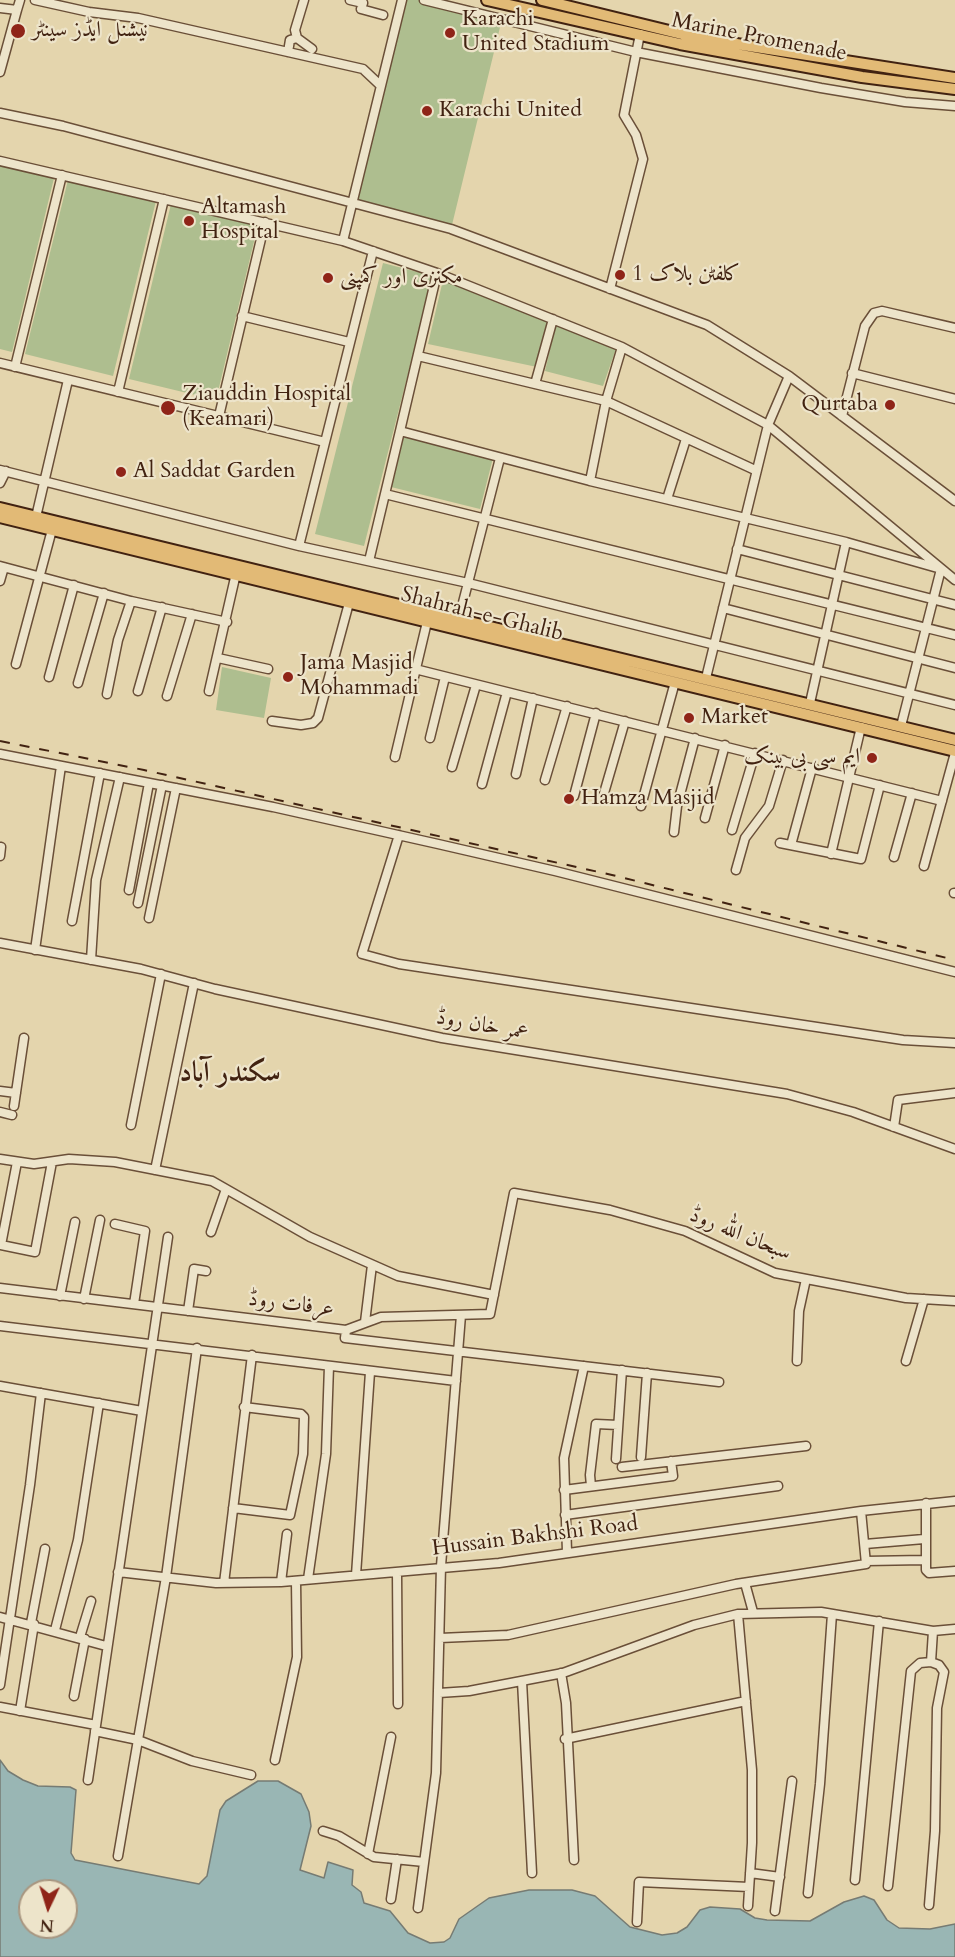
<!DOCTYPE html>
<html>
<head>
<meta charset="utf-8">
<style>
  body { margin:0 }
  #map { position:relative; width:955px; height:1957px; overflow:hidden; background:#e4d5ad; font-family:Cardo,serif }
  canvas { display:block }
  .north { position:absolute; left:18px; top:1879px; width:60px; height:60px; box-sizing:border-box; background:#ede4ca; border:2px solid #a89680; border-radius:50%; rotate:184deg; font-size:16px; font-weight:700; line-height:24px; text-align:center; color:#412211 }
  .north::after { content:''; display:block; margin:auto; width:21px; height:27px; background:#8f2418; clip-path:polygon(50% 0,100% 100%,50% 72%,0 100%) }
</style>
</head>
<body>
<div id="map">
<canvas width="955" height="1957"></canvas>
<div class="north">N</div>
</div>
<script>
const c = document.querySelector('canvas').getContext('2d');
c.lineJoin = 'round';
function fillPath(path, color) { c.fillStyle = color; c.fill(path, 'evenodd'); }
const toPath = rows => new Path2D(rows.map(r => 'M' + r).join(''));
function stroke(path, color, width, dash) { c.strokeStyle = color; c.lineWidth = width; c.lineCap = dash ? 'butt' : 'round'; c.setLineDash(dash || []); c.stroke(path); }
function label(font, color, halo, rows, align = 'center') {
  c.font = font + ' Cardo,Amiri,serif'; c.lineWidth = 4.5; c.setLineDash([]); c.textBaseline = 'middle'; c.strokeStyle = halo; c.fillStyle = color; for (const [text, x, y, turn = 0] of rows) {
    c.save(); c.translate(x, y); c.rotate((+turn || 0) * Math.PI / 180); c.textAlign = isNaN(turn) ? turn : align; if (halo) c.strokeText(text, 0, 0); c.fillText(text, 0, 0); c.restore();
  }
}
fillPath(toPath([
  [402,0,424,0,502,19,451,229,351,203],
  [0,165,54,178,12,352,0,349],
  [68,180,156,201,113,376,25,354],
  [171,204,258,225,216,400,129,379],
  [383,263,433,276,364,546,315,534],
  [443,280,550,320,537,367,428,344],
  [557,319,618,343,603,386,545,371],
  [404,436,493,458,480,509,391,487],
  [222,667,271,678,264,718,216,710]
]), '#aebe8f');
const water = toPath([
  [0,1760,8,1771,23,1780,38,1786,70,1787,76,1790,71,1853,75,1860,199,1884,207,1876,220,1810,226,1801,258,1781,278,1781,301,1794,309,1812,311,1826,300,1870,324,1878,328,1862,353,1870,352,1885,361,1892,364,1903,390,1911,408,1933,430,1943,444,1942,450,1938,459,1919,489,1898,529,1890,572,1890,595,1896,630,1927,662,1935,677,1933,687,1927,700,1910,710,1907,740,1909,755,1918,767,1920,810,1921,844,1902,864,1896,874,1900,887,1920,899,1928,930,1929,955,1924,955,1957,0,1957,0,1760],
  [30,1891,66,1891,66,1927,30,1927,30,1891]
]);
fillPath(water, '#99b6b4');
stroke(water, '#767b73', 1.5);
const minor = toPath([
  [35,0,89,12,138,18,363,69,380,85],
  [350,0,363,3,361,9,383,15],
  [424,0,636,52,821,88,905,102,955,106],
  [0,8,17,10,20,0],
  [297,38,312,49],
  [288,52,290,40,297,38,295,30,304,0],
  [0,72,17,10],
  [0,113,63,126,451,229,707,325,789,376,955,501],
  [0,161,343,241,437,273,622,347,768,425,955,580],
  [343,241,402,0],
  [437,273,400,431,590,481,846,542,941,569,901,726],
  [610,289,643,159,636,135,624,115,640,34],
  [242,316,349,342],
  [418,356,606,401,755,470],
  [0,363,325,442],
  [15,367,62,175],
  [852,373,955,399],
  [535,384,553,319],
  [118,392,164,199],
  [219,416,265,222],
  [842,416,865,326,874,313,882,311,955,328],
  [0,470,299,546,468,583,955,705],
  [590,481,606,401,622,347],
  [0,483,6,471],
  [385,494,955,635],
  [667,499,686,439],
  [36,517,68,380],
  [299,546,373,251],
  [737,549,955,605],
  [369,561,400,431],
  [0,566,131,601,227,622],
  [0,581,4,567],
  [723,608,955,668],
  [459,618,500,458],
  [218,658,268,669],
  [16,664,53,526],
  [415,669,942,801],
  [49,677,74,585],
  [706,678,768,425,789,376],
  [78,683,104,593],
  [138,691,162,607],
  [209,691,237,569],
  [107,694,118,640,131,601],
  [167,696,192,614],
  [810,703,846,542],
  [272,721,301,725,313,723,318,718,349,603],
  [430,738,445,677],
  [0,754,273,807,438,844,555,871,955,972],
  [395,757,427,622],
  [452,767,476,685],
  [516,774,533,698],
  [545,780,567,706],
  [482,784,507,692],
  [574,796,596,713],
  [602,800,625,721],
  [641,806,675,682],
  [705,818,725,745],
  [732,830,755,753],
  [674,832,677,806,695,738],
  [399,835,362,954,399,964,903,1040,955,1043],
  [780,843,861,859,880,785],
  [791,845,812,768],
  [831,854,861,727],
  [0,856,1,847],
  [894,857,912,793],
  [924,866,955,753],
  [736,870,745,838,769,806,783,760],
  [129,890,149,783],
  [954,893,955,893],
  [138,903,162,785],
  [149,918,176,788],
  [72,921,100,773],
  [0,943,141,969,215,989,442,1038,787,1094,853,1112,955,1149],
  [35,950,61,766],
  [91,960,96,880,120,777],
  [0,1091,16,1093],
  [14,1106,24,1038],
  [0,1112,12,1115],
  [131,1125,161,974],
  [894,1127,898,1100,955,1093],
  [0,1159,34,1164,69,1159,115,1162,212,1181,310,1237,398,1276,494,1295],
  [17,1162,1,1245,35,1252,52,1162],
  [155,1170,194,983],
  [115,1224,145,1231,134,1304],
  [211,1232,226,1189],
  [0,1288,346,1330,381,1317,490,1314,514,1193,610,1210,685,1231,775,1273,906,1298,955,1301],
  [60,1296,75,1222],
  [84,1299,100,1220],
  [188,1311,194,1269,206,1271],
  [365,1322,372,1265],
  [0,1326,456,1381],
  [346,1330,345,1338,719,1382],
  [797,1361,799,1311,806,1279],
  [906,1361,924,1299],
  [0,1386,142,1411],
  [641,1457,647,1373],
  [616,1459,622,1370],
  [622,1467,806,1446],
  [591,1486,590,1475,596,1424,618,1425],
  [564,1490,673,1476,671,1461],
  [926,1503,926,1570,929,1573,955,1571],
  [233,1508,290,1515,303,1454,304,1417,301,1414,244,1407],
  [565,1515,778,1486],
  [865,1544,924,1539],
  [567,1552,564,1458,584,1366],
  [866,1561,924,1560],
  [118,1572,216,1583,281,1582,499,1563,861,1511,955,1501],
  [397,1572,398,1704],
  [356,1575,370,1372],
  [308,1579,326,1454,329,1366],
  [281,1582,287,1534],
  [224,1583,252,1355],
  [745,1583,753,1612],
  [738,1614,752,1770,752,1843,748,1906],
  [0,1617,106,1646],
  [31,1623,45,1549],
  [55,1630,78,1540,99,1403],
  [80,1637,91,1601],
  [440,1638,508,1635,736,1584,866,1564,861,1511],
  [931,1662,933,1631],
  [561,1673,566,1703,574,1860],
  [522,1681,532,1873],
  [0,1685,30,1485,41,1393],
  [439,1693,469,1691,563,1673,694,1625,738,1614,821,1612,933,1631,955,1629],
  [74,1696,85,1639],
  [0,1707,96,1725],
  [20,1711,34,1624],
  [95,1731,138,1740,192,1761,251,1775],
  [565,1739,746,1701],
  [275,1760,297,1657,296,1581],
  [88,1780,168,1237],
  [323,1831,339,1836,374,1857,424,1862],
  [368,1854,391,1737],
  [118,1856,166,1577,197,1348],
  [750,1873,780,1877],
  [855,1880,879,1621],
  [888,1886,911,1671,920,1663,931,1662,939,1665,944,1672,937,1708,935,1831,929,1905],
  [808,1893,820,1784,832,1614],
  [391,1899,397,1859],
  [418,1908,436,1773,441,1566,461,1315],
  [775,1911,792,1781],
  [637,1922,639,1882,749,1887]
]);
const major = toPath([
  [487,0,680,44,862,77,955,89],
  [542,0,698,38,955,78],
  [0,508,955,740],
  [0,517,955,751]
]);
stroke(minor, '#6a4f38', 11);
stroke(major, '#412211', 14);
stroke(minor, '#ede4ca', 8);
stroke(major, '#e2ba76', 10);
stroke(toPath([
  [0,741,144,770,612,875,955,960]
]), '#412211', 2, [10, 10]);
for (const [x, y, r, color] of [
  [18,31,8,"#8f2418"],
  [450,33,6,"#8f2418"],
  [427,111,6,"#8f2418"],
  [189,221,6,"#8f2418"],
  [620,275,6,"#8f2418"],
  [328,278,6,"#8f2418"],
  [890,405,6,"#8f2418"],
  [168,408,8,"#8f2418"],
  [121,472,6,"#8f2418"],
  [288,677,6,"#8f2418"],
  [689,718,6,"#8f2418"],
  [872,758,6,"#8f2418"],
  [569,799,6,"#8f2418"]
]) { const dot = new Path2D(); dot.arc(x, y, r, 0, 2 * Math.PI); c.fillStyle = color; c.fill(dot); stroke(dot, '#ede4ca', 2); }
label('22px', '#412211', '#ede4ca', [
  ["Karachi",462,20],
  ["United Stadium",462,45],
  ["نیشنل ایڈز سینٹر",32,31],
  ["Karachi United",439,111],
  ["Altamash",201,208],
  ["Hospital",201,233],
  ["کلفٹن بلاک 1",632,275],
  ["مکنزی اور کمپنی",340,278],
  ["Ziauddin Hospital",182,395],
  ["(Keamari)",182,420],
  ["Qurtaba",878,405,"right"],
  ["Al Saddat Garden",133,472],
  ["Jama Masjid",300,664],
  ["Mohammadi",300,689],
  ["Market",701,718],
  ["ایم سی بی بینک",860,758,"right"],
  ["Hamza Masjid",581,799]
], 'left');
label('22px', '#412211', '#ede4ca', [
  ["Marine Promenade",759,38,11],
  ["Shahrah-e-Ghalib",482,615,14],
  ["عمر خان روڈ",482,1026,10],
  ["سبحان اللہ روڈ",740,1235,22],
  ["عرفات روڈ",291,1305,7],
  ["Hussain Bakhshi Road",535,1537,-7]
]);
label('bold 28px', '#412211', '#ede4ca', [
  ["سکندر آباد",230,1075]
]);
</script>
</body>
</html>
